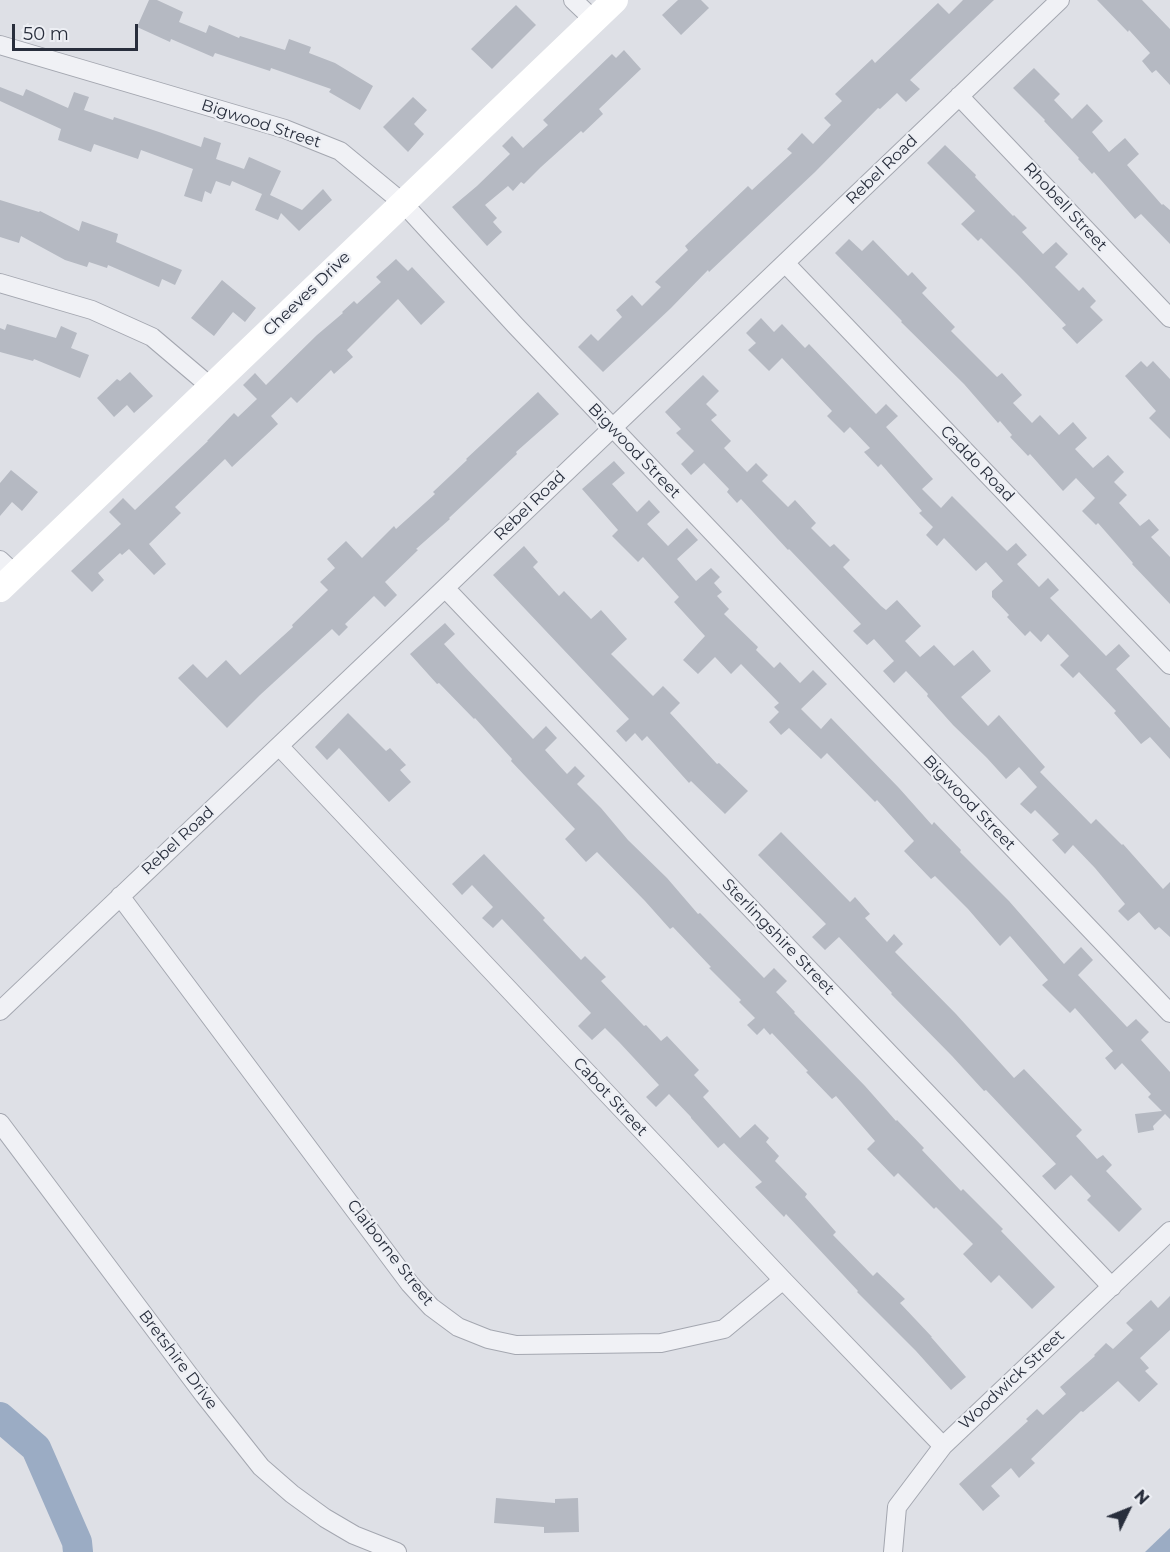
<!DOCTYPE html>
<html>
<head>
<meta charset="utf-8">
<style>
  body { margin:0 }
  #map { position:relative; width:1170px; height:1552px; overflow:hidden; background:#dee0e6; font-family:Montserrat,sans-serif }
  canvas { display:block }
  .north { position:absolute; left:1098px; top:1480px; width:60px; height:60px; -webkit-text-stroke:4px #edeff4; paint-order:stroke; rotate:47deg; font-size:16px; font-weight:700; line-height:24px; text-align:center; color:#282e3c }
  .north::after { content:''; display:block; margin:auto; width:21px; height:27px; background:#282e3c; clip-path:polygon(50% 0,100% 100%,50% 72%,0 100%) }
  .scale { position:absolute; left:12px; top:24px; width:126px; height:27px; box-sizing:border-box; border:3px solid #282e3c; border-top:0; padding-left:8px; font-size:18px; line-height:21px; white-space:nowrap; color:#282e3c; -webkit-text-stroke:4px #edeff4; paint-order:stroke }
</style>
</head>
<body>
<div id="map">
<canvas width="1170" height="1552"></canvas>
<div class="north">N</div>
<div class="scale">50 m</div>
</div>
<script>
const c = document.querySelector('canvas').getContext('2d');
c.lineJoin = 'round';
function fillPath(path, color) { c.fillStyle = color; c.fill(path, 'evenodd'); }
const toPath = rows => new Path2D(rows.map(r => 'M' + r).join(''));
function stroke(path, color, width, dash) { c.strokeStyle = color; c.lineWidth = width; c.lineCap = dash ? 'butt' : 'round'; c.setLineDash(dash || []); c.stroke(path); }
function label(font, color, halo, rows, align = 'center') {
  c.font = font + ' Montserrat,sans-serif'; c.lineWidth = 4.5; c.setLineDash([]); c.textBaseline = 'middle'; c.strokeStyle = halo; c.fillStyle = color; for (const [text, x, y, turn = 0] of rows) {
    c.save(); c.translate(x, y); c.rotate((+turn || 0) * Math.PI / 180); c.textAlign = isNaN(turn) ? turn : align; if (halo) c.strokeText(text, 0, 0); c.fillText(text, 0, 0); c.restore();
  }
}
fillPath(toPath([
  [1170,1528,1170,1552,1145,1552]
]), '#9bacc4');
stroke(toPath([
  [0,1417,36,1448,77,1542,78,1552]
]), '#9bacc4', 30);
fillPath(toPath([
  [149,0,157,0,183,12,179,22,206,33,209,25,239,38,240,36,285,50,289,39,311,47,309,53,335,63,373,86,360,110,329,92,331,89,271,68,270,71,215,53,213,57,171,39,170,42,137,27],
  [678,0,701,0,709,8,681,35,662,15],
  [963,0,994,0,910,80,920,89,906,102,897,93,880,109,878,108,815,172,709,272,708,270,671,308,603,372,578,347,591,334,598,341,622,317,616,310,632,295,642,306,661,287,655,282,688,250,685,246,748,186,752,190,792,153,787,149,802,133,813,144,831,125,824,118,842,101,835,94,872,59,875,63,938,3,949,14],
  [1097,0,1142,0,1170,29,1170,85,1156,70,1152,73,1142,61,1150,53,1129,30,1128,32],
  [516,5,536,25,492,69,471,49],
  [624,50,641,69,599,109,603,114,583,133,581,131,541,167,524,184,521,182,513,191,508,186,485,205,497,218,493,222,502,232,487,246,452,207,477,186,510,154,502,146,512,136,523,148,548,125,543,120,612,54,616,58],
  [1034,68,1060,94,1054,100,1072,119,1087,104,1103,121,1092,132,1109,152,1125,138,1139,154,1127,165,1162,205,1163,204,1170,210,1170,244,1141,214,1135,219,1094,172,1092,174,1078,159,1079,158,1044,121,1045,120,1013,88],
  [0,87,23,96,26,89,68,108,74,92,89,97,84,110,113,120,114,117,159,132,201,147,204,137,221,143,216,159,244,169,249,157,281,171,270,195,302,210,323,189,332,200,299,231,281,213,278,220,255,210,262,194,232,181,230,186,216,181,211,194,205,191,202,202,184,196,193,169,141,150,138,159,94,144,91,152,58,140,61,129,0,101],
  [413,97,427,110,414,124,424,134,408,152,383,127],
  [945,145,976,175,975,177,1013,216,1014,215,1027,228,1022,232,1043,254,1056,242,1068,254,1055,267,1079,291,1083,287,1096,301,1090,307,1103,320,1077,344,1062,328,1066,325,1020,277,981,238,978,241,961,224,975,211,927,163],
  [0,200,39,212,40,211,79,231,82,221,118,234,116,242,182,270,175,285,162,279,159,287,108,265,107,268,89,262,87,267,65,260,21,236,19,243,0,237],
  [849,239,862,251,873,240,908,276,912,272,927,288,922,293,955,327,951,331,997,377,1002,373,1022,395,1013,403,1032,423,1040,415,1059,435,1073,422,1087,438,1075,449,1093,468,1108,455,1124,472,1114,482,1127,495,1119,503,1140,526,1149,519,1159,530,1151,537,1170,557,1170,604,1132,564,1133,563,1098,523,1096,525,1082,511,1095,498,1076,478,1063,491,1030,454,1028,456,1010,437,1012,435,1000,421,998,423,964,384,901,322,902,321,835,253],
  [396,259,408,271,412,267,445,302,421,325,398,299,347,350,353,357,334,374,331,370,297,403,291,397,271,416,278,424,232,467,225,459,175,507,181,513,149,544,166,564,154,575,129,549,122,555,120,553,98,573,104,580,92,592,71,571,121,524,109,512,123,498,135,510,208,441,207,441,234,413,238,417,257,399,243,385,255,373,266,385,317,335,343,313,342,312,354,301,357,304,381,282,376,277],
  [222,280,256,308,245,322,233,312,214,336,191,318],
  [761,318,774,332,782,324,805,348,809,344,876,414,886,404,898,416,886,427,933,479,922,489,941,508,952,496,1007,551,1016,543,1027,555,1017,564,1039,587,1048,578,1059,590,1050,598,1106,656,1119,644,1130,656,1116,669,1170,728,1170,759,1150,737,1141,744,1114,713,1116,711,1079,672,1073,678,1060,665,1069,656,1048,634,1041,642,1030,631,1025,636,1007,617,1009,615,992,597,992,591,1003,581,986,562,976,571,944,538,937,546,926,535,933,527,919,513,922,511,881,464,878,467,864,452,870,448,850,427,844,433,827,416,832,411,782,358,769,371,748,350,756,343,746,333],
  [7,324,56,338,61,326,77,333,71,348,89,355,80,378,34,359,33,361,0,352,0,328,5,330],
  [1141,361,1147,367,1153,361,1170,379,1170,439,1149,418,1156,411,1125,376],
  [130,372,153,396,134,413,127,405,114,417,97,398,117,379,120,381],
  [703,375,719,391,706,404,717,415,711,420,731,441,724,448,747,472,756,463,768,475,762,481,788,507,795,500,816,523,811,528,830,547,834,544,850,560,843,567,881,606,886,610,897,600,921,626,905,641,920,657,934,645,954,666,973,650,991,671,961,697,988,726,999,715,1045,767,1040,772,1091,824,1096,819,1122,845,1123,844,1163,889,1170,882,1170,937,1159,927,1155,930,1139,912,1128,921,1118,911,1125,904,1095,868,1073,845,1065,854,1052,840,1059,834,1035,810,1031,814,1020,804,1037,787,1019,767,1006,779,987,758,953,725,927,696,928,694,906,671,894,683,883,671,894,661,874,639,867,645,853,631,861,624,789,549,788,550,741,499,737,503,727,492,729,489,704,463,691,475,681,464,694,451,676,433,681,429,665,412],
  [538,392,559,414,516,452,517,454,449,518,450,519,416,549,418,550,385,582,397,595,385,607,374,596,345,624,348,627,339,636,332,629,260,695,227,728,178,678,193,664,207,678,226,660,240,675,293,627,292,625,328,590,320,582,335,568,327,559,346,541,362,558,394,526,396,529,435,494,433,492,467,460,466,459],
  [614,461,625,473,612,484,637,512,649,500,660,512,647,524,668,546,687,528,698,540,677,559,696,581,711,568,720,577,714,583,722,592,717,596,729,609,724,614,758,647,756,650,774,668,780,662,800,683,813,670,827,684,801,709,821,729,831,718,899,788,932,825,934,822,961,850,960,852,1009,901,1064,964,1081,947,1093,960,1078,975,1127,1027,1136,1019,1149,1032,1141,1040,1170,1072,1170,1119,1165,1114,1153,1126,1154,1130,1138,1133,1135,1114,1162,1111,1148,1097,1151,1094,1122,1063,1115,1070,1105,1058,1113,1051,1075,1008,1070,1013,1042,985,1048,980,1010,936,1000,946,968,909,935,876,931,879,904,851,914,841,877,800,875,802,827,753,821,759,789,728,781,735,769,722,779,712,774,707,779,703,741,664,731,674,715,657,698,674,683,660,705,636,674,602,679,597,643,557,638,562,612,536,618,530,582,489],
  [11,470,38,492,22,511,12,502,0,516,0,483],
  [524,546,538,562,533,567,559,596,564,591,591,619,601,610,627,639,611,654,653,696,663,686,680,703,670,713,717,764,719,763,748,791,725,814,691,781,689,783,647,736,642,741,635,733,626,742,616,731,629,719,493,575],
  [445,623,455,634,444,644,465,667,533,739,546,726,557,738,545,750,567,774,575,766,585,776,577,784,601,808,628,840,667,878,698,914,700,913,764,978,774,968,787,981,776,992,795,1012,794,1013,865,1086,896,1121,897,1120,924,1148,922,1150,961,1191,963,1189,1003,1229,1001,1231,1055,1287,1032,1309,999,1275,991,1283,963,1254,973,1244,936,1207,934,1209,898,1173,894,1177,867,1149,875,1141,836,1096,832,1099,806,1072,808,1071,772,1033,770,1035,764,1028,757,1035,747,1025,755,1018,739,1002,741,1000,709,968,711,967,673,927,670,929,645,901,597,852,586,862,565,839,575,829,511,761,512,759,475,718,474,719,439,683,437,684,410,654],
  [348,713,386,751,390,748,406,765,400,770,411,782,389,802,339,748,327,760,315,747],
  [781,832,850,902,855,897,870,914,865,918,887,942,894,934,903,944,895,952,956,1014,1014,1078,1024,1069,1082,1130,1076,1136,1097,1159,1103,1155,1112,1165,1106,1171,1142,1209,1119,1232,1087,1200,1091,1196,1071,1175,1055,1190,1042,1176,1056,1164,986,1090,984,1091,952,1056,891,994,892,993,839,937,825,950,812,937,826,924,758,855],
  [484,854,545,918,543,920,581,960,585,956,606,977,601,981,644,1026,646,1025,661,1041,667,1036,699,1070,694,1075,709,1091,703,1097,740,1138,755,1124,769,1138,766,1142,779,1156,775,1161,807,1194,805,1197,836,1232,833,1235,873,1276,877,1272,905,1299,900,1303,932,1337,931,1337,966,1377,951,1390,916,1351,857,1292,858,1291,786,1214,784,1217,755,1187,762,1182,724,1143,718,1148,691,1118,691,1117,669,1094,656,1107,646,1097,659,1085,619,1042,605,1028,592,1040,578,1026,591,1013,502,919,493,928,482,918,493,907,472,885,462,895,452,884],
  [1170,1296,1170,1330,1140,1358,1149,1368,1145,1371,1158,1384,1139,1402,1118,1381,1083,1412,1081,1411,1031,1459,1035,1463,1019,1478,1011,1468,991,1486,1000,1496,983,1511,959,1484,1028,1421,1026,1419,1037,1409,1043,1415,1066,1394,1060,1387,1095,1356,1094,1355,1106,1343,1113,1349,1133,1330,1126,1323,1151,1300,1158,1308],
  [496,1498,555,1503,555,1499,578,1498,579,1532,544,1533,544,1527,494,1523]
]), '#b5b9c2');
const street = toPath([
  [573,0,594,20],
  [0,45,285,129,340,151,403,203,515,325,1170,1013],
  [959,96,1170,318],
  [785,263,1170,665],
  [0,283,92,310,152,337,211,387],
  [0,560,15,574],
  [445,588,1112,1287],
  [279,746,783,1280,943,1446],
  [120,896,410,1284,431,1307,458,1327,488,1339,516,1345,661,1343,724,1329,783,1280],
  [0,1011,445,588,1060,0],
  [0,1123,204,1395,261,1467,292,1494,325,1518,354,1535,397,1552],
  [893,1552,897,1507,943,1446,1170,1231]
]);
stroke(street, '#a4a7b0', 20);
stroke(street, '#f0f1f5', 18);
stroke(toPath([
  [0,589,615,0]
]), '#fff', 26);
label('16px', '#282e3c', '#edeff4', [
  ["Bigwood Street",261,124,18],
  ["Rebel Road",882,170,-44],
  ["Rhobell Street",1065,207,47],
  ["Cheeves Drive",307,294,-44],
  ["Bigwood Street",634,451,46],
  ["Caddo Road",977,464,46],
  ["Rebel Road",530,506,-44],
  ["Bigwood Street",969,803,46],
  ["Rebel Road",178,841,-43],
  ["Sterlingshire Street",778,937,46],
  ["Cabot Street",610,1097,47],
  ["Claiborne Street",390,1253,52],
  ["Bretshire Drive",178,1360,53],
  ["Woodwick Street",1012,1380,-43]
]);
</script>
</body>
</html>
